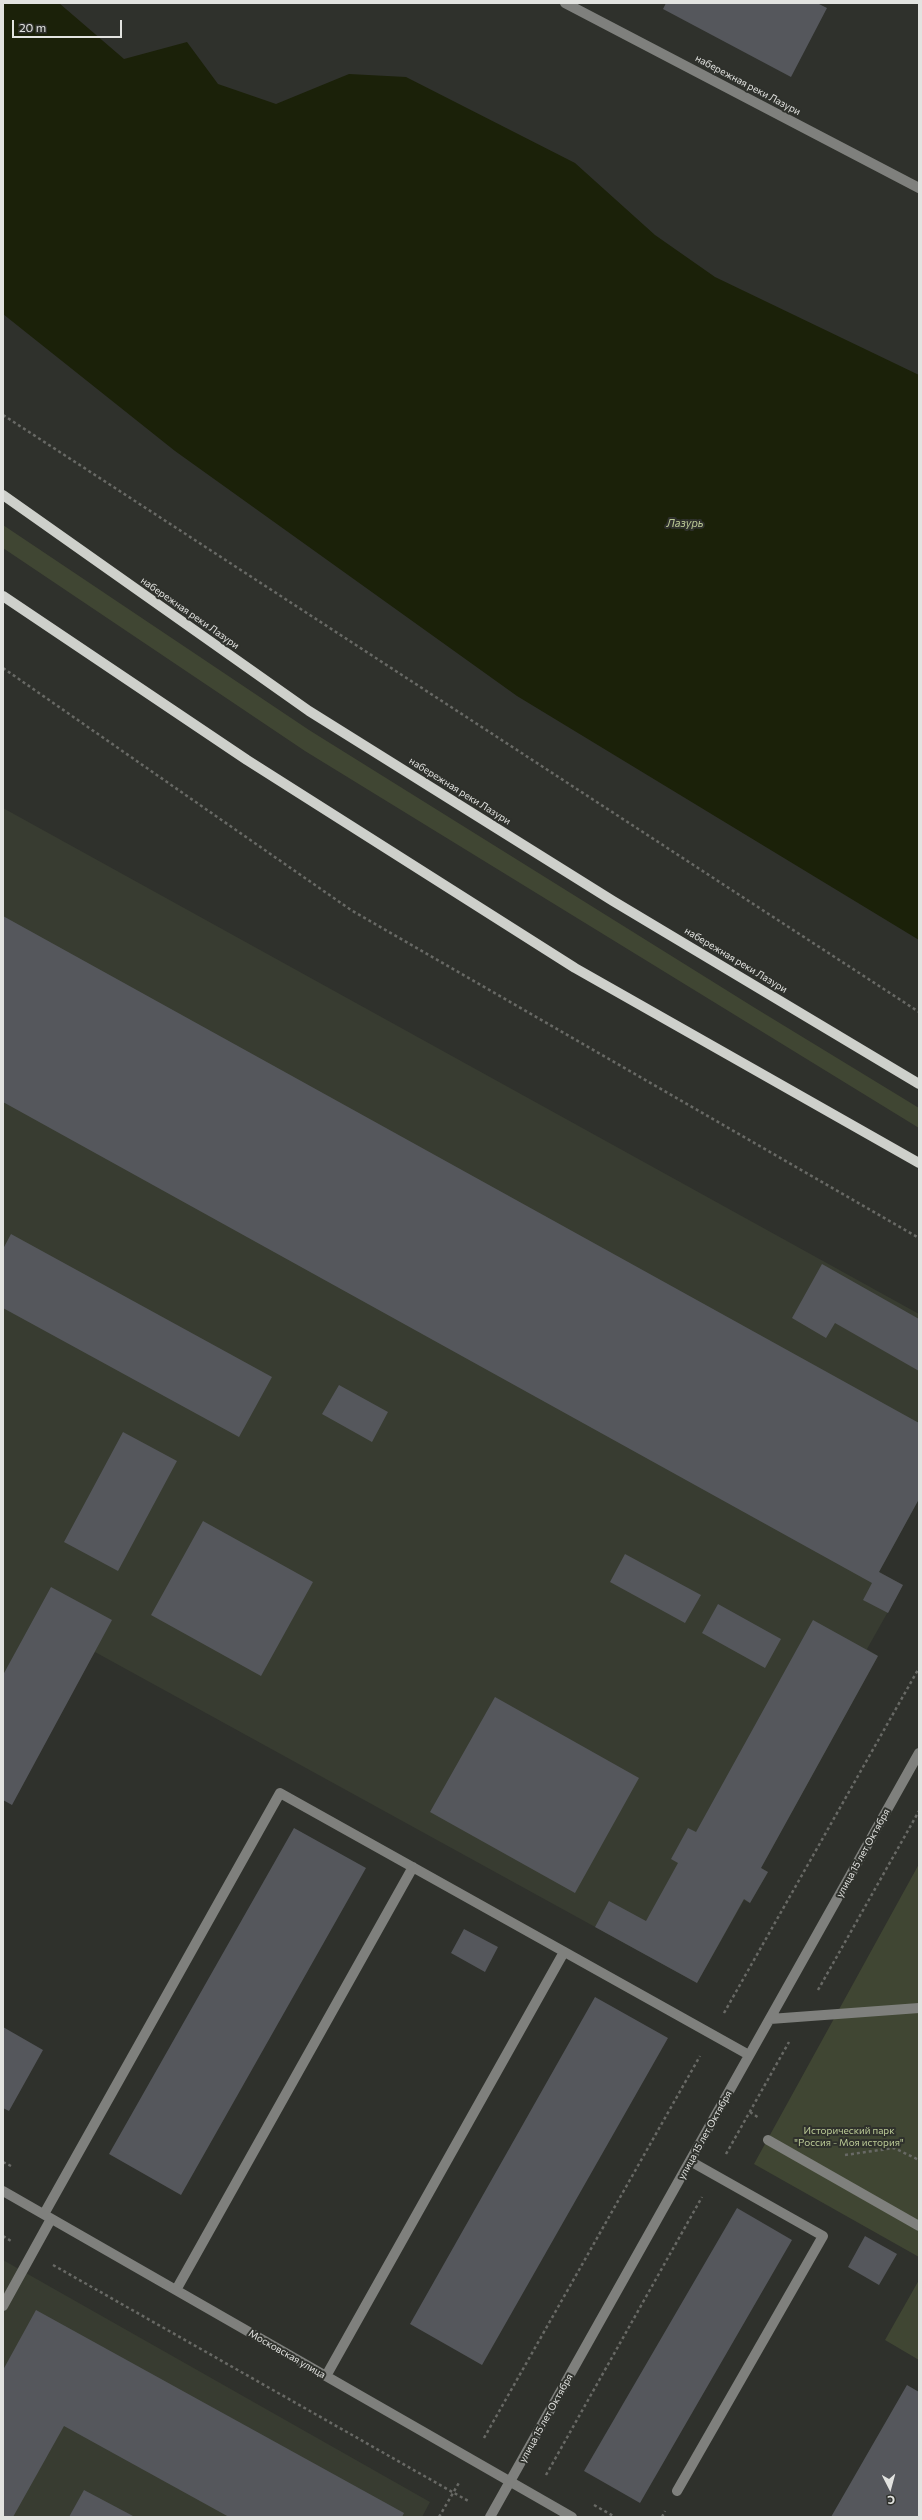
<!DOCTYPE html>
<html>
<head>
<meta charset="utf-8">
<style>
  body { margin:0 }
  #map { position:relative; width:922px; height:2520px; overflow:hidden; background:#2f312c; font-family:Commissioner,sans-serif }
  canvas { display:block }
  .frame { position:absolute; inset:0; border:4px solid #e2e3e0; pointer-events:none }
  .north { position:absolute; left:870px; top:2468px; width:40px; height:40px; -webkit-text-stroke:3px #2f312c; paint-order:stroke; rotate:174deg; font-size:11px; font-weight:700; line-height:16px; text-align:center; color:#e2e3e0 }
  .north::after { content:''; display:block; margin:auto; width:14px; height:18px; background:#e2e3e0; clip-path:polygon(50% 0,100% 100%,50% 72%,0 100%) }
  .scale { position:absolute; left:12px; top:20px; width:110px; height:18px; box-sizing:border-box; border:2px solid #e2e3e0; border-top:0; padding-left:5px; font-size:12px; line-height:14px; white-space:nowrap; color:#e2e3e0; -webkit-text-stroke:3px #2f312c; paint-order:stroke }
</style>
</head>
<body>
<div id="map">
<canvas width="922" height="2520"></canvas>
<div class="frame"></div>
<div class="north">С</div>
<div class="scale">20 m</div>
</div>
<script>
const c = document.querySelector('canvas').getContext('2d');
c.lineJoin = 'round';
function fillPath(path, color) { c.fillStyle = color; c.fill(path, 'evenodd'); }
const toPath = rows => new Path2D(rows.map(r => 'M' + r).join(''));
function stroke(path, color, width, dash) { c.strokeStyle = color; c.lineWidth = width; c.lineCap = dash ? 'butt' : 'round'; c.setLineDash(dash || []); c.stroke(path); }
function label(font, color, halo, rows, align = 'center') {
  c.font = font + ' Commissioner,sans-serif'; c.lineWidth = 4; c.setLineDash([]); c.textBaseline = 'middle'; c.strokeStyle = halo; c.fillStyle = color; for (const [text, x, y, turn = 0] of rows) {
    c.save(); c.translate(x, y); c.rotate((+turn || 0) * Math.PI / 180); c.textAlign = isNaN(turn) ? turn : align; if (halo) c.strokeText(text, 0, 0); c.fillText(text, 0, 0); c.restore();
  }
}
fillPath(toPath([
  [3,808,919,1314,919,1499,879,1572,903,1585,867,1649,878,1656,761,1868,768,1872,750,1903,744,1900,697,1983,95,1652,3,1800],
  [3,2260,430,2502,422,2517,3,2517]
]), '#383c31');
fillPath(toPath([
  [3,525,309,730,755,1008,919,1108,919,1128,305,751,3,548],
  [919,1864,919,2257,754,2164],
  [919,2280,919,2360,885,2340]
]), '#404633');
fillPath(toPath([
  [3,3,59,3,124,59,187,42,218,84,276,104,349,74,406,77,575,163,655,235,715,277,919,375,919,940,517,696,175,451,3,314]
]), '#1b2109');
fillPath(toPath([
  [666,3,817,3,827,8,791,77,663,9],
  [3,916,919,1423,919,1499,879,1572,903,1585,888,1613,863,1600,872,1583,3,1102],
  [11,1234,272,1377,239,1437,3,1308,3,1249],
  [822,1264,919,1319,919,1371,835,1323,826,1338,792,1318],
  [339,1385,388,1412,372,1442,322,1414],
  [123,1432,177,1461,118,1571,64,1542],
  [203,1521,313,1582,261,1676,151,1615],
  [625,1554,701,1595,685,1623,610,1582],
  [51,1587,112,1620,12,1805,3,1800,3,1675],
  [718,1604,781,1639,765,1668,702,1633],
  [813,1620,878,1656,761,1868,768,1872,750,1903,744,1899,697,1983,595,1927,609,1901,646,1921,678,1863,671,1859,688,1828,696,1832],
  [495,1697,639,1778,575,1893,430,1812],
  [294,1828,366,1868,181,2195,109,2154],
  [464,1929,498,1947,485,1972,451,1953],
  [595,1997,668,2038,482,2365,410,2324],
  [3,2027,43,2050,9,2111,3,2108],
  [737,2208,792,2240,640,2503,584,2471],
  [865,2236,897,2254,879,2285,848,2267],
  [36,2310,404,2513,402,2517,229,2517,64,2426,13,2517,3,2517,3,2370],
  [907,2385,919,2392,919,2517,831,2517],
  [84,2490,133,2516,132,2517,69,2517]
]), '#55575c');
stroke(toPath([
  [3,415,919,1012],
  [3,668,351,910,919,1238],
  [818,1990,919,1811],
  [724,2013,919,1668],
  [750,2112,759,2118],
  [726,2154,789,2042],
  [845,2155,894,2148,919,2160],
  [3,2162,11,2166],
  [3,2236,11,2241],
  [53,2265,470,2502],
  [484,2438,700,2056],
  [546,2475,702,2197],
  [594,2505,615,2517],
  [439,2517,460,2481],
  [662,2517,665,2511]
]), '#686965', 2.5, [3, 3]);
stroke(toPath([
  [565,3,919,188],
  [770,2019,919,2008],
  [768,2140,919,2226],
  [3,2191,572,2517],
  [44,2214,280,1793,749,2055],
  [176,2290,413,1867],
  [3,2306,51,2219],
  [326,2376,564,1952],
  [677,2491,823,2236,690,2161],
  [490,2517,919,1753]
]), '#7f807d', 10);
stroke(toPath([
  [3,495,309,711,613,901,919,1084],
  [3,596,247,760,575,968,919,1163]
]), '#ced0cb', 10);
label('10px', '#e2e3e0', '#2f312c', [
  ["набережная реки Лазури",748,85,28],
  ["набережная реки Лазури",190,613,35],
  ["набережная реки Лазури",460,791,32],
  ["набережная реки Лазури",736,960,31],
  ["улица 15 лет Октября",863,1853,-61],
  ["улица 15 лет Октября",705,2135,-61],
  ["Московская улица",287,2354,30],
  ["улица 15 лет Октября",546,2418,-61]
]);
label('10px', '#bac995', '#2f312c', [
  ["Исторический парк",849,2131],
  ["\"Россия - Моя история\"",849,2143]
]);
label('italic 11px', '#bbc996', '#2f312c', [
  ["Лазурь",685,523]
]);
</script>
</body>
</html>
